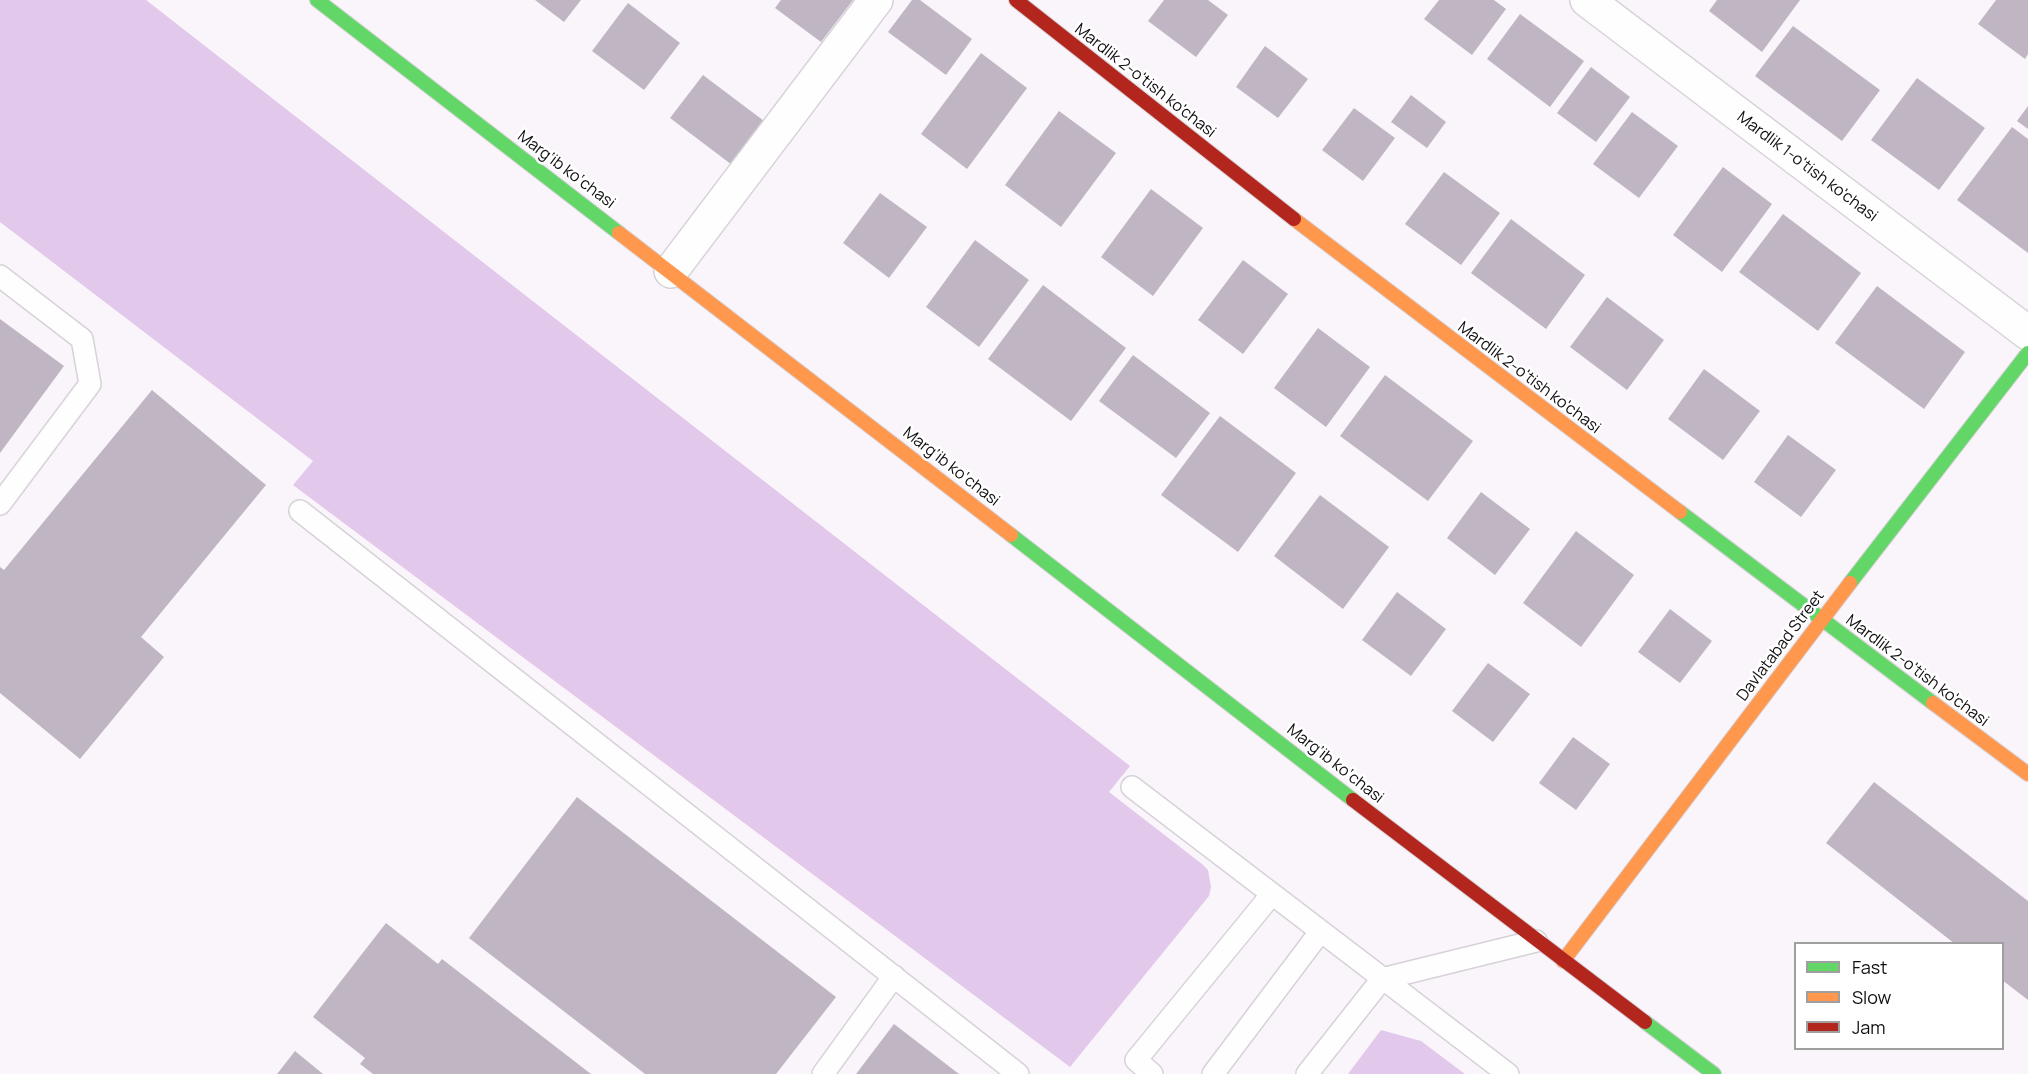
<!DOCTYPE html>
<html>
<head>
<meta charset="utf-8">
<style>
  body { margin:0 }
  #map { position:relative; width:2028px; height:1074px; overflow:hidden; background:#faf5fb; font-family:Manrope,sans-serif }
  canvas { display:block }
  .legend { position:absolute; left:1794px; top:942px; width:210px; height:108px; box-sizing:border-box; background:#fff; border:2px solid #a09fa0; margin:0; padding:8px 10px; list-style:none; font-size:18px; color:#110e12 }
  .legend li { display:flex; align-items:center; gap:12px; height:30px }
  .legend b { width:30px; border:2px solid #a09fa0 }
</style>
</head>
<body>
<div id="map">
<canvas width="2028" height="1074"></canvas>
<ul class="legend">
<li><b style="height:8px;background:#63d668"></b>Fast</li>
<li><b style="height:8px;background:#ff974d"></b>Slow</li>
<li><b style="height:8px;background:#b3261e"></b>Jam</li>
</ul>
</div>
<script>
const c = document.querySelector('canvas').getContext('2d');
c.lineJoin = 'round';
function fillPath(path, color) { c.fillStyle = color; c.fill(path, 'evenodd'); }
const toPath = rows => new Path2D(rows.map(r => 'M' + r).join(''));
function stroke(path, color, width, dash) { c.strokeStyle = color; c.lineWidth = width; c.lineCap = dash ? 'butt' : 'round'; c.setLineDash(dash || []); c.stroke(path); }
function label(font, color, halo, rows, align = 'center') {
  c.font = font + ' Manrope,sans-serif'; c.lineWidth = 5; c.setLineDash([]); c.textBaseline = 'middle'; c.strokeStyle = halo; c.fillStyle = color; for (const [text, x, y, turn = 0] of rows) {
    c.save(); c.translate(x, y); c.rotate((+turn || 0) * Math.PI / 180); c.textAlign = isNaN(turn) ? turn : align; if (halo) c.strokeText(text, 0, 0); c.fillText(text, 0, 0); c.restore();
  }
}
fillPath(toPath([
  [0,0,146,0,1130,766,1109,792,1202,864,1208,870,1211,887,1209,896,1070,1067,293,485,313,461,0,222],
  [1381,1030,1421,1041,1465,1074,1348,1074]
]), '#e2c8eb');
fillPath(toPath([
  [535,0,581,0,564,22],
  [781,0,853,0,821,42,775,8],
  [912,0,920,0,972,39,946,75,888,32],
  [1164,0,1208,0,1228,15,1196,57,1148,21],
  [1439,0,1494,0,1506,9,1472,55,1424,19],
  [1717,0,1800,0,1762,52,1709,11],
  [1996,0,2028,0,2028,54,2025,59,1978,24],
  [628,3,680,43,644,90,592,51],
  [1520,14,1584,61,1550,107,1487,59],
  [1793,26,1880,90,1842,141,1755,76],
  [1265,46,1308,79,1278,118,1236,87],
  [981,53,1027,88,967,169,921,134],
  [1591,67,1630,97,1596,142,1557,113],
  [703,75,772,127,740,171,670,118],
  [1917,78,1985,128,1939,190,1871,140],
  [1411,95,1446,122,1427,148,1391,122],
  [2028,106,2028,129,2017,121],
  [1354,108,1395,138,1363,181,1322,150],
  [1059,111,1116,153,1061,227,1005,185],
  [1632,112,1678,146,1639,198,1593,164],
  [2012,127,2028,139,2028,253,1957,200],
  [1723,167,1772,204,1722,272,1673,235],
  [1444,172,1500,213,1461,265,1405,224],
  [1151,189,1203,228,1153,296,1101,257],
  [880,193,927,227,889,278,843,243],
  [1783,214,1861,273,1818,331,1739,272],
  [1511,219,1585,275,1546,329,1471,273],
  [975,240,1029,280,979,347,926,307],
  [1243,260,1288,294,1243,354,1198,320],
  [1043,285,1126,348,1071,421,988,359],
  [1877,286,1965,352,1924,409,1835,343],
  [1607,297,1664,340,1627,390,1570,347],
  [0,319,64,366,0,453],
  [1318,328,1370,367,1326,427,1274,388],
  [1133,355,1210,413,1176,458,1099,401],
  [1704,369,1760,411,1723,460,1668,419],
  [1385,375,1473,441,1428,501,1340,436],
  [152,390,266,485,141,637,164,657,80,759,0,693,0,567,4,570],
  [1220,416,1296,473,1238,552,1161,495],
  [1788,435,1836,470,1801,517,1754,482],
  [1481,492,1530,529,1495,575,1447,538],
  [1320,495,1389,547,1343,609,1274,556],
  [1576,531,1634,575,1581,647,1523,603],
  [1397,592,1446,629,1411,676,1362,640],
  [1670,609,1712,641,1680,683,1638,652],
  [1488,663,1530,694,1493,742,1452,711],
  [1573,737,1610,764,1576,810,1539,783],
  [1874,782,2028,901,2028,1000,2002,980,2002,944,1955,944,1826,843],
  [577,797,836,997,776,1074,645,1074,469,938],
  [386,923,438,964,442,959,591,1074,373,1074,360,1064,365,1058,313,1017],
  [894,1024,959,1074,856,1074],
  [295,1051,323,1074,277,1074]
]), '#c0b6c3');
const lane = toPath([
  [0,276,82,339,90,384,0,504],
  [300,511,1018,1074],
  [1132,787,1508,1074],
  [823,1074,894,976],
  [1152,1074,1136,1060,1272,894],
  [1213,1074,1320,932],
  [1307,1074,1382,979,1536,941]
]);
const street = toPath([
  [1587,0,2028,333],
  [671,271,876,0]
]);
const fast = toPath([
  [317,0,619,233],
  [1680,512,1933,703],
  [1011,535,1353,800],
  [1850,583,2028,353],
  [1645,1022,1714,1074]
]);
const slow = toPath([
  [1294,219,1680,512],
  [619,233,1011,535],
  [1933,703,2028,774],
  [1563,961,1850,583]
]);
const jam = toPath([
  [1016,0,1294,219],
  [1353,800,1645,1022]
]);
stroke(lane, '#d6d2d7', 24);
stroke(street, '#d6d2d7', 36);
stroke(fast, '#d6d2d7', 16);
stroke(slow, '#d6d2d7', 16);
stroke(jam, '#d6d2d7', 16);
stroke(lane, '#fefefe', 21);
stroke(street, '#fefefe', 33);
stroke(fast, '#63d668', 14);
stroke(slow, '#ff974d', 14);
stroke(jam, '#b3261e', 14);
label('16px', '#110e12', '#fff', [
  ["Mardlik 2-o'tish ko'chasi",1145,81,38],
  ["Mardlik 1-o'tish ko'chasi",1807,167,37],
  ["Marg‘ib ko‘chasi",566,170,37],
  ["Mardlik 2-o'tish ko'chasi",1529,378,37],
  ["Marg‘ib ko‘chasi",951,467,38],
  ["Davlatabad Street",1781,646,-53],
  ["Mardlik 2-o'tish ko'chasi",1917,671,37],
  ["Marg‘ib ko‘chasi",1335,764,38]
]);
</script>
</body>
</html>
